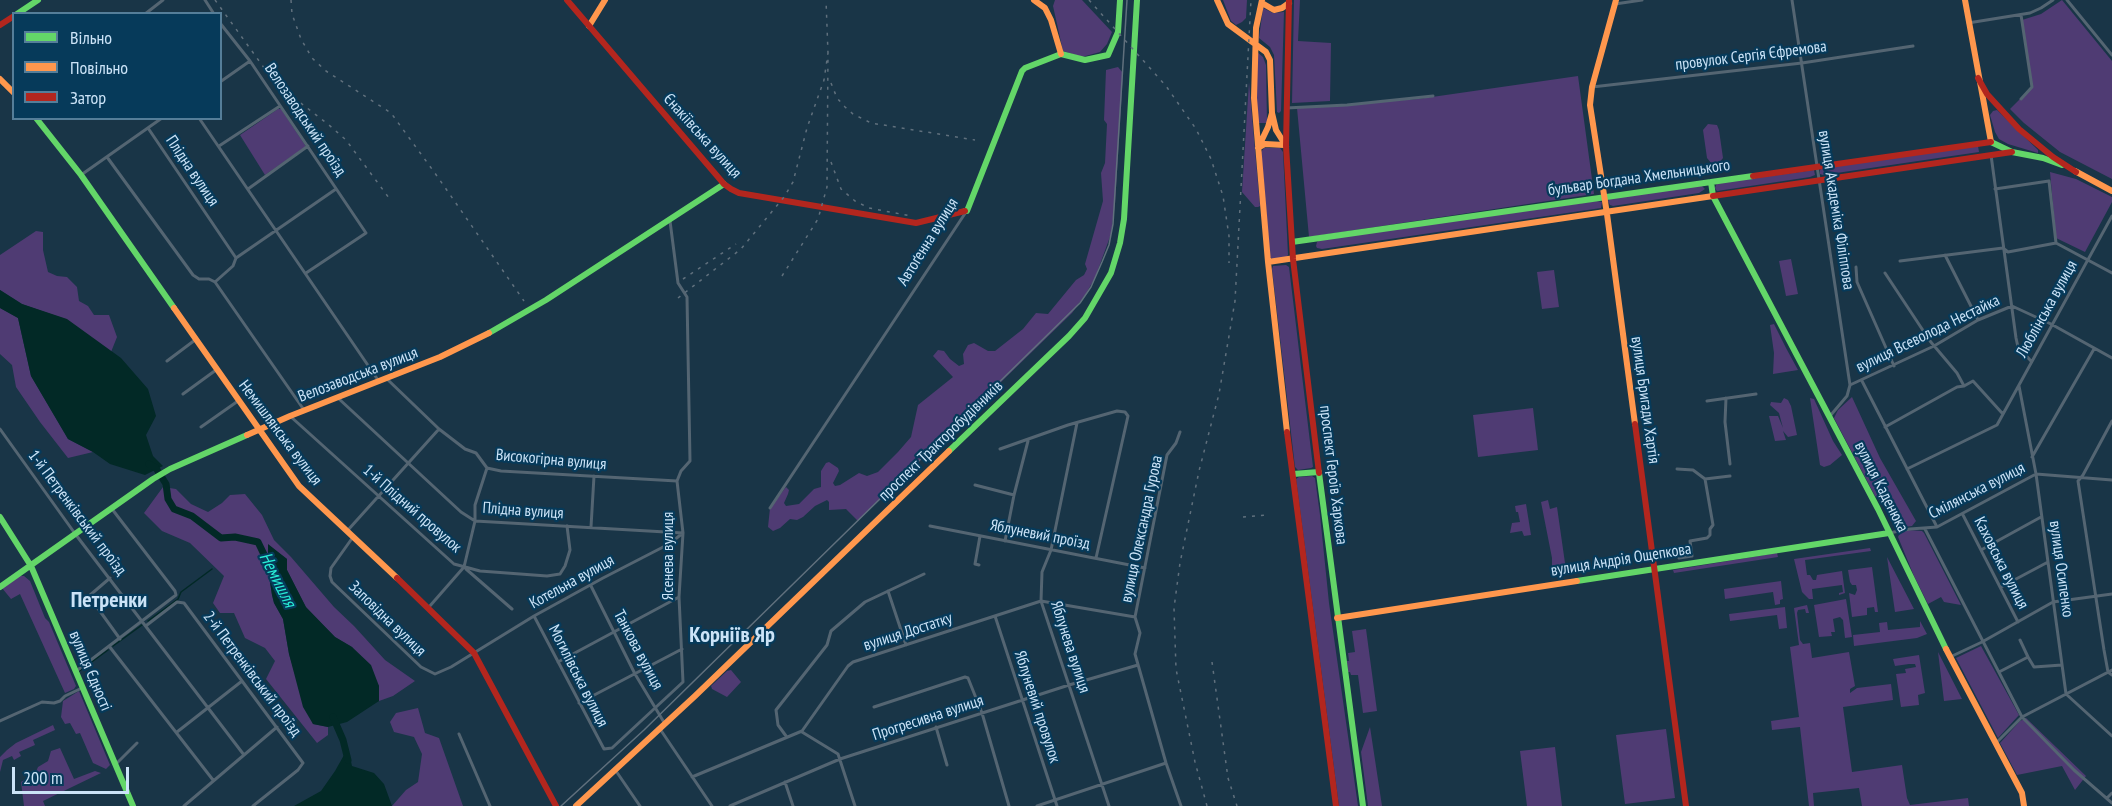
<!DOCTYPE html>
<html>
<head>
<meta charset="utf-8">
<style>
  body { margin:0 }
  #map { position:relative; width:2112px; height:806px; overflow:hidden; background:#193547; font-family:"PT Sans Narrow",sans-serif }
  canvas { display:block }
  .legend { position:absolute; left:12px; top:12px; width:210px; height:108px; box-sizing:border-box; background:#063a5a; border:2px solid #557e99; margin:0; padding:8px 10px; list-style:none; font-size:18px; color:#cbe3f7 }
  .legend li { display:flex; align-items:center; gap:12px; height:30px }
  .legend b { width:30px; border:2px solid #557e99 }
  .scale { position:absolute; left:12px; top:767px; width:117px; height:27px; box-sizing:border-box; border:3px solid #cbe3f7; border-top:0; padding-left:8px; font-size:18px; line-height:21px; white-space:nowrap; color:#cbe3f7; -webkit-text-stroke:4px #063a5a; paint-order:stroke }
</style>
</head>
<body>
<div id="map">
<canvas width="2112" height="806"></canvas>
<ul class="legend">
<li><b style="height:8px;background:#63d668"></b>Вільно</li>
<li><b style="height:8px;background:#ff974d"></b>Повільно</li>
<li><b style="height:8px;background:#b3261e"></b>Затор</li>
</ul>
<div class="scale">200 m</div>
</div>
<script>
const c = document.querySelector('canvas').getContext('2d');
c.lineJoin = 'round';
function fillPath(path, color) { c.fillStyle = color; c.fill(path, 'evenodd'); }
const toPath = rows => new Path2D(rows.map(r => 'M' + r).join(''));
function stroke(path, color, width, dash) { c.strokeStyle = color; c.lineWidth = width; c.lineCap = dash ? 'butt' : 'round'; c.setLineDash(dash || []); c.stroke(path); }
function label(font, color, halo, rows, align = 'center') {
  c.font = font + ' "PT Sans Narrow",sans-serif'; c.lineWidth = 4.5; c.setLineDash([]); c.textBaseline = 'middle'; c.strokeStyle = halo; c.fillStyle = color; for (const [text, x, y, turn = 0] of rows) {
    c.save(); c.translate(x, y); c.rotate((+turn || 0) * Math.PI / 180); c.textAlign = isNaN(turn) ? turn : align; if (halo) c.strokeText(text, 0, 0); c.fillText(text, 0, 0); c.restore();
  }
}
fillPath(toPath([
  [1055,0,1082,0,1112,32,1107,44,1100,52,1082,57,1063,51,1053,6],
  [1223,0,1247,0,1246,18,1242,22,1236,25,1231,21],
  [1294,0,1300,0,1298,41,1331,43,1330,101,1292,103],
  [2062,0,2112,61,2112,179,2060,152,2024,123,2010,109,2032,87,2022,20,2041,14],
  [1263,8,1273,13,1284,12,1281,111,1279,113,1277,112,1274,55,1270,47,1259,38],
  [1257,52,1263,57,1266,65,1267,123,1257,123],
  [1118,67,1123,73,1115,204,1111,234,1095,278,1085,295,1072,313,858,521,846,509,829,510,829,502,827,500,815,506,803,517,797,520,790,519,780,528,773,531,768,527,770,508,786,487,789,490,788,494,784,503,786,506,799,504,814,489,821,487,821,471,826,463,829,462,838,468,839,471,833,483,835,486,840,485,859,473,867,476,878,472,898,452,911,437,918,405,953,377,933,356,938,350,944,351,950,359,959,366,964,364,963,354,968,345,974,343,988,351,995,351,1023,329,1036,313,1048,314,1076,280,1084,275,1087,269,1085,264,1103,201,1101,173,1105,163,1107,124,1104,120,1106,70],
  [1578,76,1594,194,1309,237,1297,108,1418,99],
  [1249,82,1260,206,1258,207,1255,207,1242,192],
  [278,109,281,109,305,145,305,147,265,175,240,135],
  [1997,110,2038,150,2038,153,2008,144,1999,139,1995,132,1990,115,1993,111],
  [1708,124,1717,125,1719,130,1723,158,1718,164,1712,164,1707,158,1703,130],
  [1978,146,1979,152,1823,175,1820,174,1820,170,1822,168],
  [1264,148,1280,148,1283,152,1288,255,1286,258,1273,260,1270,257,1261,152],
  [1814,170,1815,175,1810,177,1717,191,1715,188,1717,183],
  [2050,172,2076,179,2112,197,2112,202,2085,252,2056,238],
  [1701,185,1705,189,1699,193,1613,206,1610,205,1608,201,1610,198],
  [1596,201,1602,202,1601,208,1322,249,1317,248,1316,246,1317,242,1320,240],
  [36,231,43,232,43,250,48,272,57,276,67,277,77,287,79,301,88,306,94,315,109,315,117,337,111,352,67,320,22,304,0,290,0,255],
  [1791,259,1798,294,1786,296,1779,261],
  [1286,265,1289,267,1313,467,1311,468,1298,470,1295,467,1272,269,1273,266],
  [1554,270,1559,307,1542,309,1537,272],
  [0,308,18,318,31,376,68,439,93,452,68,458,40,422,16,387,12,365,0,354],
  [1774,324,1786,348,1798,370,1773,374,1774,353,1770,325],
  [1852,397,1880,458,1916,521,1912,526,1895,528,1882,502,1875,496,1834,418,1838,410],
  [1784,398,1788,400,1791,406,1797,435,1788,437,1783,431,1786,440,1775,441,1769,416,1778,416,1783,428,1779,413,1770,405,1771,402,1781,403],
  [1810,398,1814,399,1833,441,1842,455,1830,465,1824,467,1820,465],
  [1533,408,1538,450,1478,457,1473,415],
  [1312,476,1315,478,1320,515,1329,603,1358,806,1339,806,1296,479,1299,477],
  [163,487,176,489,191,504,208,512,222,503,230,495,245,494,262,515,274,540,291,557,334,607,354,626,385,660,415,681,393,696,379,701,379,686,352,647,335,637,306,608,287,570,287,559,268,545,268,569,272,595,274,603,283,619,289,654,297,680,313,724,328,727,328,735,317,743,266,679,275,661,265,648,245,638,234,613,220,613,213,603,224,576,190,543,162,531,144,513],
  [1548,500,1550,509,1557,507,1566,570,1552,572,1552,558,1541,502],
  [1526,504,1531,535,1524,536,1522,531,1510,533,1512,523,1520,522,1518,512,1516,512,1515,506],
  [1908,530,1922,531,1924,533,1961,605,1944,602,1941,597,1928,604,1914,576,1898,537,1900,533],
  [1870,548,1871,551,1805,560,1807,575,1810,575,1813,580,1816,580,1817,575,1842,571,1845,593,1839,595,1839,593,1843,592,1842,585,1812,589,1813,599,1809,599,1802,592,1794,559],
  [1777,553,1778,557,1674,573,1673,570],
  [1887,557,1914,609,1895,612],
  [1872,567,1878,612,1875,612,1874,607,1867,608,1867,615,1852,617,1849,593,1855,595,1857,590,1856,585,1852,585,1850,582,1848,570],
  [20,576,24,576,30,581,45,618,49,622,76,686,74,689,65,693,20,594,11,599,2,588],
  [1781,581,1783,599,1780,600,1780,604,1775,605,1773,592,1725,599,1724,589],
  [1846,599,1852,637,1845,638,1843,620,1840,617,1833,619,1835,632,1831,632,1832,636,1819,637,1814,605],
  [1807,605,1809,613,1806,613,1805,609,1798,610,1797,613,1800,640,1803,644,1810,643,1812,658,1849,652,1855,686,1850,689,1850,693,1857,688,1891,684,1893,700,1843,707,1852,772,1902,765,1907,798,1910,805,1968,798,1969,806,1862,806,1859,788,1813,793,1814,806,1809,806,1800,727,1772,730,1771,721,1799,717,1790,647,1799,645,1794,608],
  [1785,607,1787,628,1779,629,1777,615,1730,621,1729,614],
  [1920,621,1927,634,1917,638,1854,646,1853,635,1880,632,1879,623,1887,622,1888,630,1920,627],
  [1366,629,1377,711,1363,713,1358,675,1351,675,1350,672,1348,672,1347,661,1349,661,1348,653,1355,652,1352,631],
  [1981,646,2019,715,1998,738,1956,658],
  [1938,652,1962,699,1944,701],
  [1919,655,1925,693,1918,695,1919,705,1901,707,1896,674,1906,673,1905,669,1916,667,1915,664,1909,664,1895,666,1893,659],
  [731,670,741,682,727,697,712,689,711,686,727,671],
  [79,691,110,765,106,769,93,763,80,733,76,734,70,723,65,724,61,717,63,701],
  [418,708,425,733,439,738,463,806,392,806,406,790,418,782,422,754,414,737,394,732,390,722,396,713],
  [2026,718,2086,776,2075,790,2062,766,2017,775,2000,743,2020,721],
  [53,725,55,730,33,740,35,745,19,752,21,756,14,760,12,756,3,760,0,772,0,757,7,750,16,743],
  [1370,727,1382,806,1368,806,1361,752],
  [1666,729,1675,798,1625,804,1616,735],
  [1555,747,1562,806,1527,806,1520,751],
  [60,748,74,779,95,771,101,773,43,801,45,806,24,806,21,782,35,774,38,767,48,761,51,751]
]), '#4f3b73');
fillPath(toPath([
  [0,290,22,304,67,319,121,358,148,389,156,416,146,435,153,456,163,466,145,475,110,464,93,452,68,439,31,376,18,318,0,308],
  [268,544,287,559,287,570,306,607,335,637,352,647,371,665,379,686,379,701,347,722,328,727,313,724,303,707,289,654,283,619,274,603,272,595,268,569],
  [348,748,352,766,374,773,384,784,392,806,294,806,321,791,335,771]
]), '#022926');
stroke(toPath([
  [148,621,178,599,181,592,212,569],
  [113,646,142,625],
  [78,672,108,650]
]), '#022926', 1.5);
stroke(toPath([
  [149,464,156,468,166,484,168,499,174,509,192,516,221,538,235,537,258,542,271,569],
  [333,717,343,740,348,760]
]), '#022926', 7);
stroke(toPath([
  [205,0,214,14],
  [1792,0,1850,385,1847,396,1830,416],
  [2067,0,2112,55],
  [1615,4,1642,0],
  [145,14,163,0],
  [220,23,250,61,366,233,306,273],
  [1968,23,2030,13,2041,8,2053,0],
  [220,82,250,61],
  [1592,87,1802,63,1913,46],
  [2021,99,2032,87,2021,15],
  [1286,108,1347,105,1433,96],
  [199,118,378,380],
  [148,128,236,258],
  [219,146,280,106],
  [1991,155,2016,338,2018,347,2031,361],
  [107,157,193,275,199,279,209,279,215,282,304,410],
  [81,175,162,118],
  [248,189,308,146],
  [1995,189,2049,181,2056,243],
  [1945,255,1978,320],
  [1900,261,2003,248,2008,252,2056,243,2112,273],
  [1856,267,1857,282,1894,366],
  [1885,273,1930,341,1957,373,1964,386,1973,381,2002,413],
  [215,282,233,266,236,258,336,189],
  [167,361,195,340],
  [387,379,439,429,465,449,476,453,487,468,501,471,677,481],
  [1862,381,1937,527],
  [1850,385,1934,346,1978,320,2012,306,2051,324,2112,358],
  [2019,386,2036,474,2066,694,2112,736],
  [183,394,216,370],
  [338,398,461,512,475,521,683,533],
  [1726,398,1725,422,1730,464],
  [1707,401,1756,394],
  [290,416,454,564,480,571,547,576,560,574,565,566,570,550,567,526],
  [2112,421,2083,475,2078,481,2104,650,2108,672,2112,675],
  [1077,423,1051,550,1042,572,1041,601,1109,806],
  [201,427,238,401],
  [1885,427,1957,387,1964,386],
  [0,429,76,535,244,755],
  [1180,432,1176,443,1167,455,1135,617,1140,633,1135,654,1166,763,1181,806],
  [1000,449,1068,425,1117,411,1125,412,1128,416,1096,558],
  [2032,457,2094,349],
  [1677,469,1693,470,1705,479,1730,476],
  [1907,469,1997,425,2112,216],
  [975,485,1014,495],
  [770,508,966,212],
  [1963,515,2018,622],
  [930,526,1145,568],
  [591,527,594,476],
  [1925,529,2022,717,2074,770,2112,803],
  [348,530,439,429],
  [1889,533,1910,529,1937,527,2036,474,2112,480],
  [353,537,331,568,330,576,332,582,421,667,435,674,451,667,534,616,603,578,669,544,683,533],
  [1005,541,1014,495,1028,441],
  [1981,550,2041,517],
  [1679,558,1692,556,1690,541,1707,538,1710,535,1710,529,1713,525,1705,479],
  [979,565,975,564,980,536],
  [466,569,512,609],
  [110,578,89,596,120,639],
  [591,586,635,674,665,724],
  [2001,587,2048,562],
  [888,591,906,645],
  [429,607,464,567,475,521,475,505,487,468],
  [534,616,604,749,612,748,683,682,679,597,683,533,677,481,681,471,690,461,687,297,678,283,670,221],
  [995,616,1057,806],
  [147,625,177,602,184,603,303,763,298,770,253,806],
  [2020,640,2028,657],
  [109,646,213,780],
  [1950,657,1982,642,2053,602,2112,594],
  [558,662,679,597],
  [75,672,176,595,175,591,112,509],
  [1999,672,2028,657,2034,667,2062,665],
  [579,703,682,649],
  [874,707,965,677,968,678,982,713,1009,806],
  [0,721,42,702,54,703,60,701,65,696,82,688],
  [936,727,947,765],
  [660,729,712,806],
  [177,732,242,681],
  [802,732,838,754,855,806],
  [459,734,490,806],
  [786,736,778,725,776,710,827,645,831,631,865,602,924,574],
  [1997,742,2022,717,2112,670],
  [116,764,137,743],
  [616,771,640,806],
  [692,777,802,731,848,666,853,662,1041,601,1135,617],
  [785,782,793,806],
  [2107,798,2112,793],
  [184,806,277,727],
  [730,806,840,759,1069,685,1138,665],
  [1037,806,1166,763]
]), '#546572', 3);
stroke(toPath([
  [17,14,38,0],
  [36,118,81,175,174,308],
  [1991,142,2012,152,2043,158,2062,165],
  [1711,182,1713,196,1878,509,1946,649],
  [965,211,967,211,1022,71,1025,68,1061,54,1085,60,1108,55,1118,32,1120,0],
  [1292,242,1753,176],
  [489,333,546,300,724,184],
  [949,451,1069,336,1085,318,1111,273,1120,243,1124,219,1137,0],
  [1319,473,1363,806],
  [1293,474,1319,472],
  [0,517,31,566,133,806],
  [1577,581,1889,533],
  [0,587,153,479,170,469,247,435]
]), '#63d668', 6);
stroke(toPath([
  [1034,0,1045,8,1051,20,1061,54],
  [1217,0,1228,24,1266,52,1270,60,1272,113,1268,127,1258,148],
  [1262,0,1256,28,1254,98,1268,262,1287,432],
  [1616,0,1592,87,1590,105,1607,214,1635,424],
  [1965,0,1991,142],
  [1262,3,1274,10,1282,8,1289,3],
  [589,26,605,0],
  [0,79,14,93],
  [1272,113,1276,130,1286,146],
  [1258,148,1265,144,1284,145],
  [2075,171,2112,191],
  [1268,262,1713,196],
  [174,308,299,486,397,578],
  [247,435,290,416,440,357,489,333],
  [1337,618,1577,581],
  [1946,649,2022,793,2024,806],
  [576,806,695,696,949,451]
]), '#ff974d', 6);
stroke(toPath([
  [567,0,724,184,731,189,739,193,916,223,965,211],
  [1289,0,1286,146,1293,259,1319,473],
  [0,25,14,16],
  [1978,78,1987,94,2019,129,2053,157,2076,172],
  [1753,176,1991,142],
  [1713,196,2012,152],
  [1635,424,1686,806],
  [1287,432,1336,806],
  [397,578,474,653,556,806]
]), '#b3261e', 6);
stroke(toPath([
  [561,806,644,730,1080,303,1091,287,1102,262,1109,245,1113,224,1127,0]
]), '#60707d', 1.5);
stroke(toPath([
  [215,0,275,83,329,125,346,140,389,198],
  [291,0,292,14,301,39,312,58,326,71,391,113,437,176,524,301],
  [1089,0,1166,86,1196,129,1211,159,1223,196,1229,236,1229,263],
  [831,83,837,98,845,107,853,114,871,123,975,140],
  [831,162,841,189,855,201,869,208,911,216],
  [782,276,818,219,827,187,828,53,826,0],
  [683,279,736,244],
  [678,298,741,249,784,197,793,182,807,128,824,80,828,53],
  [1243,517,1266,515],
  [1212,662,1228,778,1237,806],
  [1207,806,1195,762,1176,669,1174,608,1180,563,1199,471,1219,394,1235,301,1251,0]
]), '#60707d', 1.5, [3, 6]);
label('16px', '#cbe3f7', '#063a5a', [
  ["провулок Сергія Єфремова",1751,56,-7],
  ["Велозаводський проїзд",305,120,56],
  ["Єнакіївська вулиця",702,136,48],
  ["Плідна вулиця",192,171,56],
  ["бульвар Богдана Хмельницького",1639,178,-8],
  ["вулиця Академіка Філіппова",1836,210,81],
  ["Автоґенна вулиця",928,242,-58],
  ["Люблінська вулиця",2047,309,-61],
  ["вулиця Всеволода Нестайка",1928,334,-26],
  ["Велозаводська вулиця",358,375,-21],
  ["вулиця Бригади Хартія",1645,400,82],
  ["Немишлянська вулиця",280,433,53],
  ["проспект Тракторобудівників",941,441,-44],
  ["Високогірна вулиця",551,460,5],
  ["проспект Героїв Харкова",1333,475,83],
  ["вулиця Каденюка",1881,487,63],
  ["Смілянська вулиця",1977,491,-27],
  ["1-й Плідний провулок",412,509,41],
  ["Плідна вулиця",523,511,4],
  ["1-й Петренківський проїзд",77,513,53],
  ["вулиця Олександра Гурова",1142,529,-78],
  ["Яблуневий проїзд",1040,535,11],
  ["Ясенева вулиця",668,556,-90],
  ["вулиця Андрія Ощепкова",1621,560,-9],
  ["Каховська вулиця",2001,563,63],
  ["вулиця Осипенко",2061,569,82],
  ["Котельна вулиця",572,582,-29],
  ["Заповідна вулиця",387,619,44],
  ["вулиця Достатку",908,632,-18],
  ["Яблунева вулиця",1070,647,72],
  ["Танкова вулиця",638,650,62],
  ["вулиця Єдності",90,671,67],
  ["2-й Петренківський проїзд",252,674,53],
  ["Могилівська вулиця",578,676,63],
  ["Яблуневий провулок",1037,707,72],
  ["Прогресивна вулиця",928,718,-18]
]);
label('italic 18px', '#27ecd6', '#063a5a', [
  ["Немишля",277,580,63]
]);
label('bold 22px', '#cbe3f7', '#063a5a', [
  ["Петренки",109,601],
  ["Корніїв Яр",732,636]
]);
</script>
</body>
</html>
